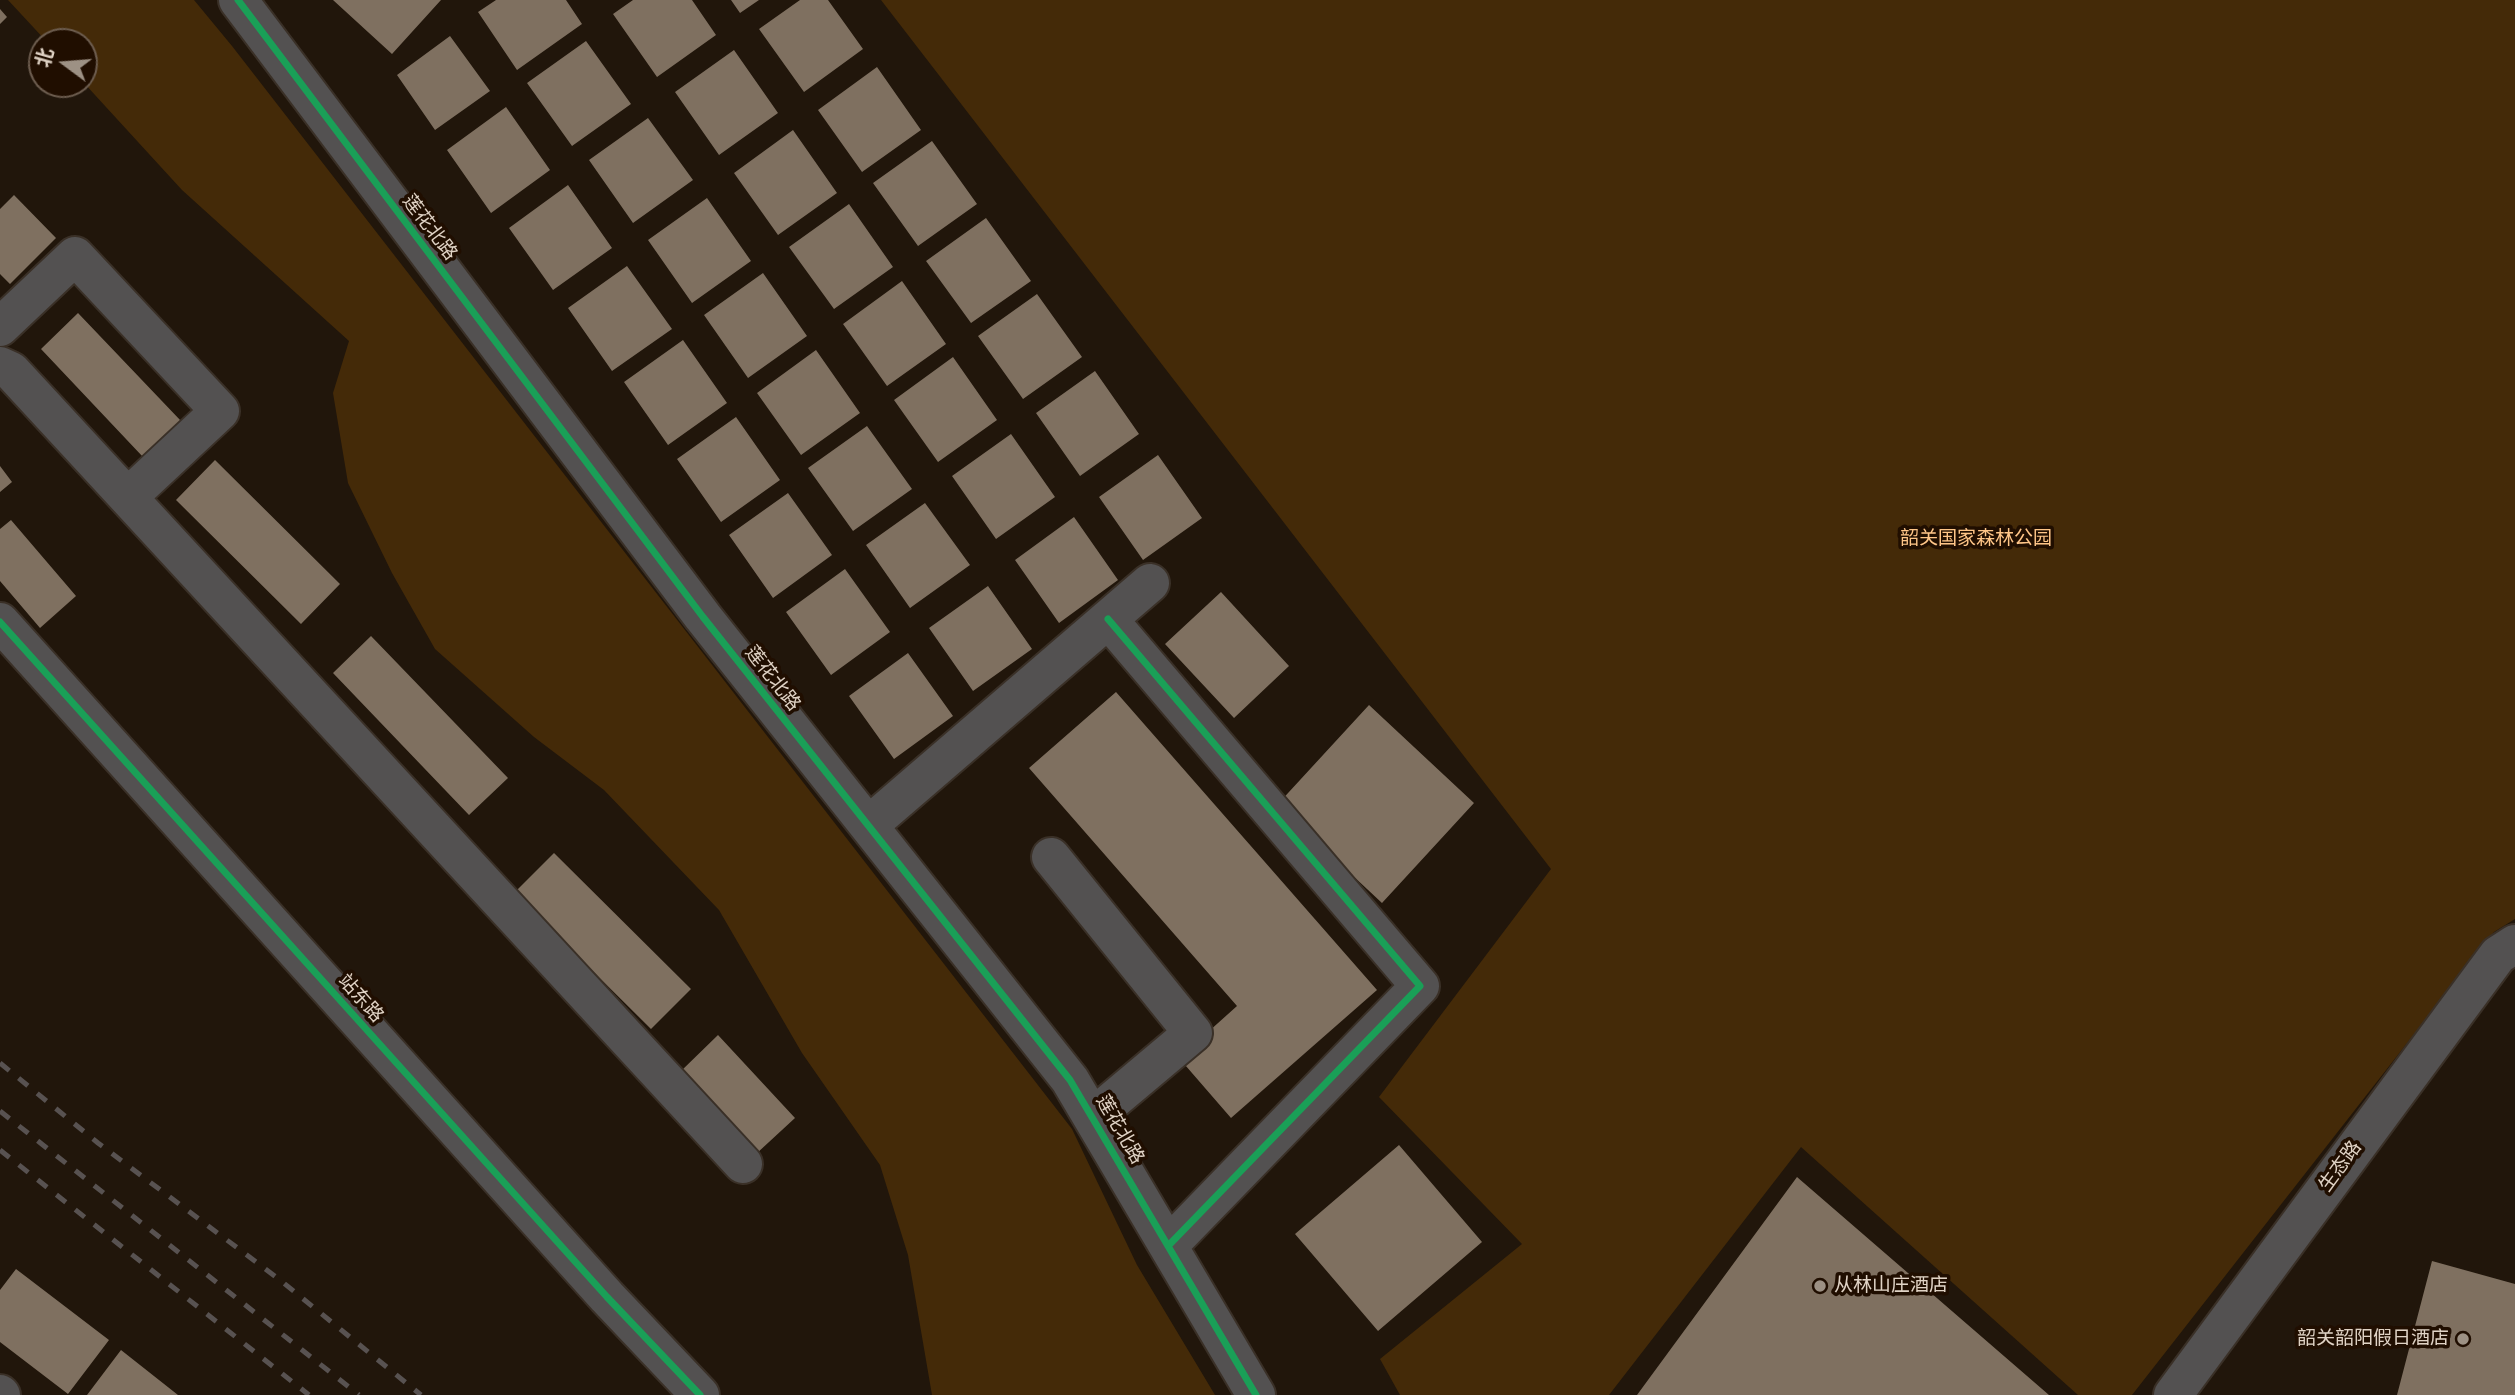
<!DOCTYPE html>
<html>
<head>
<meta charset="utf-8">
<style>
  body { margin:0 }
  #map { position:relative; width:2515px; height:1395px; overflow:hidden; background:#21160b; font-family:"Roboto Condensed","Noto Sans SC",sans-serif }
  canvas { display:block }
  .north { position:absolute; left:28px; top:28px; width:70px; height:70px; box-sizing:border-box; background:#200e00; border:2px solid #6d5d4f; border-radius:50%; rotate:286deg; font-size:19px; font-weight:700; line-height:28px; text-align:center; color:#e0d3c5 }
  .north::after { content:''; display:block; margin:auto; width:24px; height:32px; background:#9d9184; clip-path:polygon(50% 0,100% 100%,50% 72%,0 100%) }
</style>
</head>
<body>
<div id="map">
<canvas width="2515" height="1395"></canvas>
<div class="north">北</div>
</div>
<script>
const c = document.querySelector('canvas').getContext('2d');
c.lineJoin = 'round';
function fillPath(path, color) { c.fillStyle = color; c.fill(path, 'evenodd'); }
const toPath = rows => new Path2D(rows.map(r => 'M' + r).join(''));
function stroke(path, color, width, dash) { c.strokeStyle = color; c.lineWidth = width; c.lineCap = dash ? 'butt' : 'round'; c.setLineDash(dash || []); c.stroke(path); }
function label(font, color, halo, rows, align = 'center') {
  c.font = font + ' "Roboto Condensed","Noto Sans SC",sans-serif'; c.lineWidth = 7; c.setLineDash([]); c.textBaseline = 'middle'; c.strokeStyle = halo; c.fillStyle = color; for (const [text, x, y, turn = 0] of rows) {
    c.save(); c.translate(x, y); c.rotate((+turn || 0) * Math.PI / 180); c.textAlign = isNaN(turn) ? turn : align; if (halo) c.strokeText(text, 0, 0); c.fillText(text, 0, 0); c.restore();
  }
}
fillPath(toPath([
  [8,0,194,0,232,46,1072,1129,1137,1265,1215,1395,932,1395,908,1255,880,1165,802,1053,719,910,604,790,534,737,435,649,392,573,348,483,333,393,349,341,182,190,84,83,84,42,47,42],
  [881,0,2515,0,2515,919,2494,932,2132,1395,2078,1395,1801,1147,1609,1395,1400,1395,1380,1359,1522,1244,1379,1097,1551,869]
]), '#442a08');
fillPath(toPath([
  [333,0,441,0,392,54],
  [496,0,566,0,582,24,517,70,478,12],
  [633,0,692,0,716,35,657,77,613,14],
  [731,0,759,0,740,13],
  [800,0,828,0,863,49,804,92,759,29],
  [0,9,7,17,0,24],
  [450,36,490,91,435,130,397,75],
  [586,41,631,104,572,146,527,83],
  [734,50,778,113,719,155,675,92],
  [877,67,921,130,862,172,818,110],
  [506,107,550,170,491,213,447,150],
  [648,118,693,180,633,223,589,160],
  [793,130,837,193,778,235,734,173],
  [932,141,977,204,918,246,873,183],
  [568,185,612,248,553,290,509,228],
  [14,195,56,238,10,284,0,274,0,209],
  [707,198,751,261,692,303,648,240],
  [849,204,893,267,834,309,789,247],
  [986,218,1031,281,971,323,926,261],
  [627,266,672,329,612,371,568,308],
  [763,273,807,336,748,378,704,315],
  [902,281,946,344,887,386,843,324],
  [1037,294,1082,357,1023,399,978,336],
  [78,313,181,421,143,457,41,349],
  [683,340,727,403,668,445,624,382],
  [816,350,860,413,801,455,757,393],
  [953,357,997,420,938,462,894,400],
  [1095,371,1139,434,1080,476,1036,413],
  [736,417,780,480,721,522,677,459],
  [867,426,912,489,853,531,808,468],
  [1011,434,1055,497,996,539,952,476],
  [1158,455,1202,518,1143,560,1099,497],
  [215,460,340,584,301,624,176,500],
  [0,466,12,482,0,492],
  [788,493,832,555,773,598,729,535],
  [925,503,970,565,910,608,866,545],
  [1074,517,1118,580,1059,623,1015,560],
  [11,520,76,596,40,628,0,581,0,529],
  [845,569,890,632,831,675,786,612],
  [988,586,1032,649,973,691,929,628],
  [1221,592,1289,666,1234,718,1165,644],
  [371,636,508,778,469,815,333,673],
  [908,653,953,716,894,759,849,696],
  [1116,692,1377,990,1231,1118,1179,1058,1237,1006,1029,768],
  [1369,705,1474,803,1382,903,1277,805],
  [554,853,691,989,651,1029,514,893],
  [718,1035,795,1118,756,1154,680,1072],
  [1399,1145,1482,1242,1378,1331,1295,1234],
  [1797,1177,2049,1395,1637,1395],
  [2432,1261,2515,1284,2515,1395,2397,1395],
  [16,1269,109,1340,68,1394,0,1342,0,1290],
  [121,1350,178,1395,87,1395]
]), '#7f7060');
const minor = toPath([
  [238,0,703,617,1070,1080,1256,1395],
  [0,327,75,256,220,411,128,497],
  [0,366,11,371,743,1164],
  [1108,619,1420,986,1168,1246],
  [0,622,607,1297,700,1395],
  [869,825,1150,583],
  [1051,857,1193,1033,1093,1117],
  [0,1394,1,1395],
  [2173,1395,2498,955,2515,944]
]);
stroke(minor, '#3a3027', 42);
stroke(minor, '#535151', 38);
stroke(toPath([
  [0,1063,98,1143,280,1280,421,1395],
  [0,1111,359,1395],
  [0,1150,309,1395]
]), '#585251', 5, [12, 12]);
stroke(toPath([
  [238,0,703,617,1070,1080,1256,1395],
  [1108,619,1420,986,1168,1246],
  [0,622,607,1297,700,1395]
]), '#1a9f57', 7);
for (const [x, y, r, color] of [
  [1820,1286,7,"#9d9184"],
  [2463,1339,7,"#9d9184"]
]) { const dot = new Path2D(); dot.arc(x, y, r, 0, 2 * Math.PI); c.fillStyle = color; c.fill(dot); stroke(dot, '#200e00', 2.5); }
label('19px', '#e0d3c5', '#200e00', [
  ["莲花北路",429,228,53],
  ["莲花北路",772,679,52],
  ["站东路",360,999,48],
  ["莲花北路",1119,1130,60],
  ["生态路",2341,1167,-54]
]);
label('19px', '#ffc688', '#200e00', [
  ["韶关国家森林公园",1976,539]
]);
label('19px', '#e0d3c5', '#200e00', [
  ["从林山庄酒店",1834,1286],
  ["韶关韶阳假日酒店",2449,1339,"right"]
], 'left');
</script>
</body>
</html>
